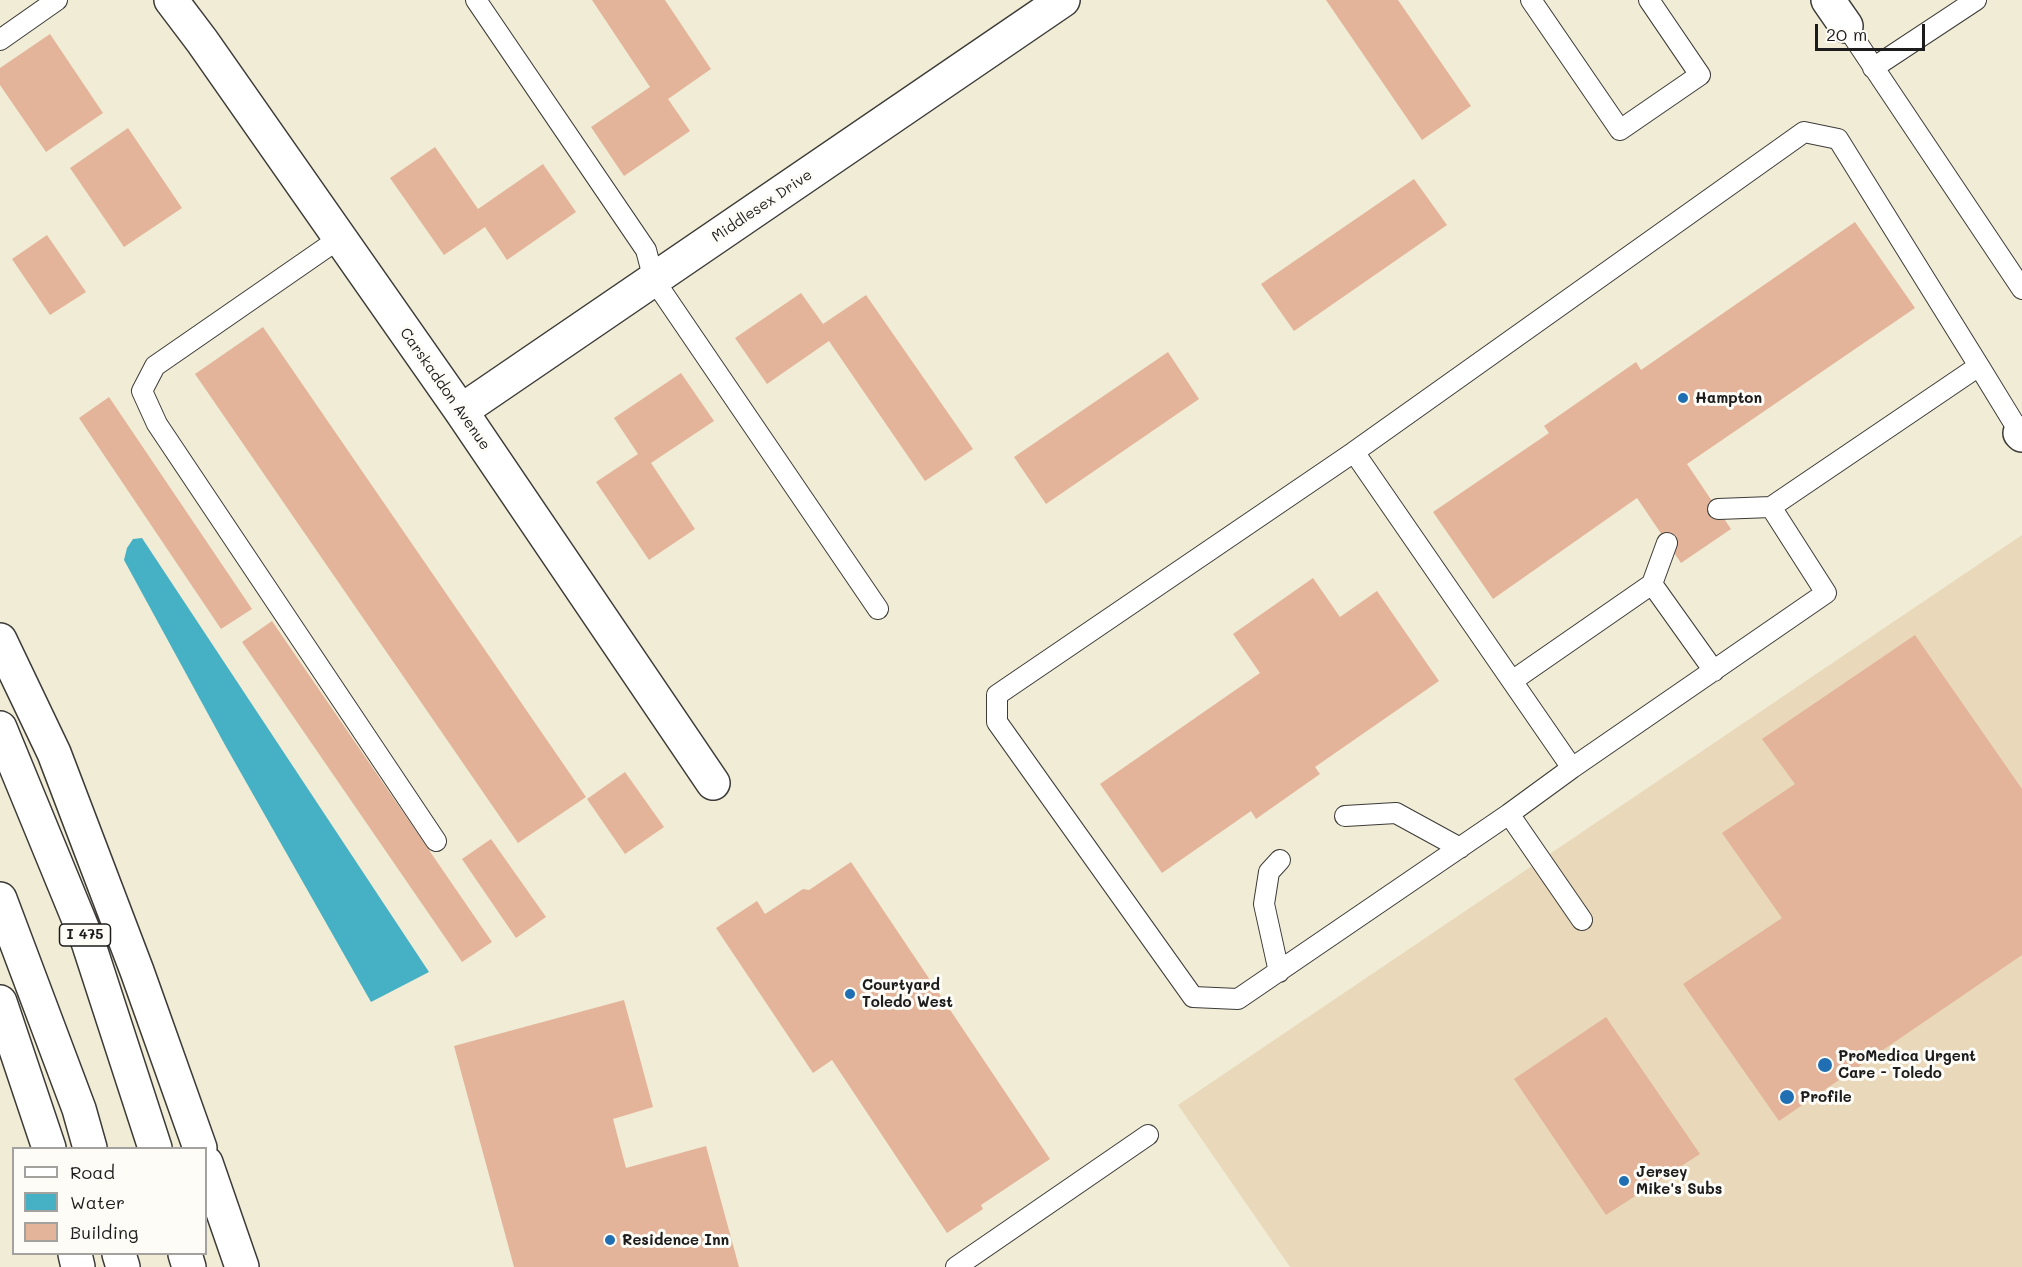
<!DOCTYPE html>
<html>
<head>
<meta charset="utf-8">
<style>
  body { margin:0 }
  #map { position:relative; width:2022px; height:1267px; overflow:hidden; background:#f1ecd5; font-family:Mali,sans-serif }
  canvas { display:block }
  .legend { position:absolute; left:12px; top:1147px; width:195px; height:108px; box-sizing:border-box; background:#fdfcf7; border:2px solid #a3a29f; margin:0; padding:8px 10px; list-style:none; font-size:18px; color:#1c1c1c }
  .legend li { display:flex; align-items:center; gap:12px; height:30px }
  .legend b { width:30px; border:2px solid #a3a29f }
  .scale { position:absolute; left:1815px; top:24px; width:110px; height:27px; box-sizing:border-box; border:3px solid #1c1c1c; border-top:0; padding-left:8px; font-size:18px; line-height:21px; white-space:nowrap; color:#1c1c1c; -webkit-text-stroke:4px #fdfcf7; paint-order:stroke }
</style>
</head>
<body>
<div id="map">
<canvas width="2022" height="1267"></canvas>
<ul class="legend">
<li><b style="height:8px;background:#fff"></b>Road</li>
<li><b style="height:16px;background:#46b1c4"></b>Water</li>
<li><b style="height:16px;background:#e3b49a"></b>Building</li>
</ul>
<div class="scale">20 m</div>
</div>
<script>
const c = document.querySelector('canvas').getContext('2d');
c.lineJoin = 'round';
function fillPath(path, color) { c.fillStyle = color; c.fill(path, 'evenodd'); }
const toPath = rows => new Path2D(rows.map(r => 'M' + r).join(''));
function stroke(path, color, width, dash) { c.strokeStyle = color; c.lineWidth = width; c.lineCap = dash ? 'butt' : 'round'; c.setLineDash(dash || []); c.stroke(path); }
function label(font, color, halo, rows, align = 'center') {
  c.font = font + ' Mali,sans-serif'; c.lineWidth = 6; c.setLineDash([]); c.textBaseline = 'middle'; c.strokeStyle = halo; c.fillStyle = color; for (const [text, x, y, turn = 0] of rows) {
    c.save(); c.translate(x, y); c.rotate((+turn || 0) * Math.PI / 180); c.textAlign = isNaN(turn) ? turn : align; if (halo) c.strokeText(text, 0, 0); c.fillText(text, 0, 0); c.restore();
  }
}
fillPath(toPath([
  [2022,535,2022,1267,1290,1267,1178,1105]
]), '#e9d9ba');
fillPath(toPath([
  [142,538,429,972,371,1002,225,745,124,560,127,548,133,539]
]), '#46b1c4');
fillPath(toPath([
  [592,0,665,0,711,69,668,99,690,131,624,176,591,127,650,87],
  [1326,0,1398,0,1471,106,1422,140],
  [50,34,103,113,46,152,0,85,0,68],
  [128,128,182,208,124,247,70,168],
  [435,147,478,209,543,164,576,212,507,260,485,227,444,255,390,178],
  [1414,179,1447,225,1294,331,1261,284],
  [1855,222,1915,308,1687,464,1731,529,1681,563,1637,498,1493,599,1433,512,1549,433,1544,426,1636,362,1641,370],
  [47,235,86,292,50,315,12,259],
  [801,293,823,324,866,295,973,449,925,481,829,341,767,384,735,338],
  [263,327,586,797,518,843,195,374],
  [1168,352,1199,399,1046,504,1014,457],
  [681,373,714,421,651,463,695,529,649,560,596,482,638,454,614,418],
  [109,397,252,609,221,629,79,418],
  [1313,578,1340,617,1377,591,1439,681,1315,767,1320,774,1256,819,1251,811,1162,873,1100,784,1260,673,1233,634],
  [272,621,492,942,462,962,242,642],
  [1915,635,2022,789,2022,955,1779,1121,1683,984,1782,918,1722,833,1795,784,1762,739],
  [625,772,664,827,625,854,587,799],
  [491,839,546,917,516,938,462,859],
  [851,862,1050,1159,981,1205,983,1209,947,1233,832,1060,813,1073,716,928,757,901,765,914,803,889,809,890],
  [624,1000,653,1107,613,1119,626,1168,706,1146,739,1267,514,1267,454,1046],
  [1606,1017,1700,1154,1606,1215,1514,1079]
]), '#e3b49a');
const service = toPath([
  [476,0,646,250,654,280,878,609],
  [1531,0,1620,130,1700,75,1649,0],
  [1846,26,2022,289],
  [0,40,57,0],
  [1873,68,1976,0],
  [340,238,155,366,142,391,157,424,436,841],
  [1979,366,2020,433],
  [1354,452,997,695,997,722,1193,997,1238,999,1509,814],
  [1718,509,1771,507],
  [1667,543,1652,584,1714,671],
  [1512,681,1652,584],
  [1572,768,1826,593,1771,507,1979,366,1838,139,1804,132,1354,452,1572,768,1509,814,1582,920],
  [1345,816,1396,813,1460,848],
  [1279,972,1264,904,1269,872,1280,860],
  [956,1267,1148,1135]
]);
const minor = toPath([
  [171,0,202,41,461,411,713,783],
  [1828,0,1846,26],
  [461,411,1063,0],
  [2020,433,2022,435]
]);
const motorway = toPath([
  [0,640,54,753,137,971,200,1148],
  [0,728,88,942,155,1148],
  [0,899,79,1109,90,1148],
  [0,1002,49,1148],
  [206,1163,242,1267],
  [75,1254,78,1267],
  [119,1254,123,1267],
  [185,1254,189,1267]
]);
stroke(service, '#3c3b38', 22);
stroke(minor, '#3c3b38', 36);
stroke(motorway, '#3c3b38', 36);
stroke(service, '#fff', 20);
stroke(minor, '#fff', 33);
stroke(motorway, '#fff', 33);
for (const [x, y, r, color] of [
  [1683,398,6,"#1f6fb2"],
  [850,994,6,"#1f6fb2"],
  [1825,1065,8,"#1f6fb2"],
  [1787,1097,8,"#1f6fb2"],
  [1624,1181,6,"#1f6fb2"],
  [610,1240,6,"#1f6fb2"]
]) { const dot = new Path2D(); dot.arc(x, y, r, 0, 2 * Math.PI); c.fillStyle = color; c.fill(dot); stroke(dot, '#fdfcf7', 2); }
for (const [x, y, w] of [
  [85,935,51]
]) { const box = new Path2D(); box.roundRect(x - w / 2, y - 11, w, 22, 4.5); c.fillStyle = '#fdfcf7'; c.fill(box); stroke(box, '#1c1c1c', 1.5); }
label('bold 14px', '#1c1c1c', null, [
  ["I 475",85,935]
]);
label('15px', '#1c1c1c', '#fdfcf7', [
  ["Middlesex Drive",762,206,-34],
  ["Carskaddon Avenue",445,389,55]
]);
label('bold 15px', '#1c1c1c', '#fdfcf7', [
  ["Hampton",1695,398],
  ["Courtyard",862,985],
  ["Toledo West",862,1002],
  ["ProMedica Urgent",1838,1056],
  ["Care - Toledo",1838,1073],
  ["Profile",1800,1097],
  ["Jersey",1636,1172],
  ["Mike's Subs",1636,1189],
  ["Residence Inn",622,1240]
], 'left');
</script>
</body>
</html>
